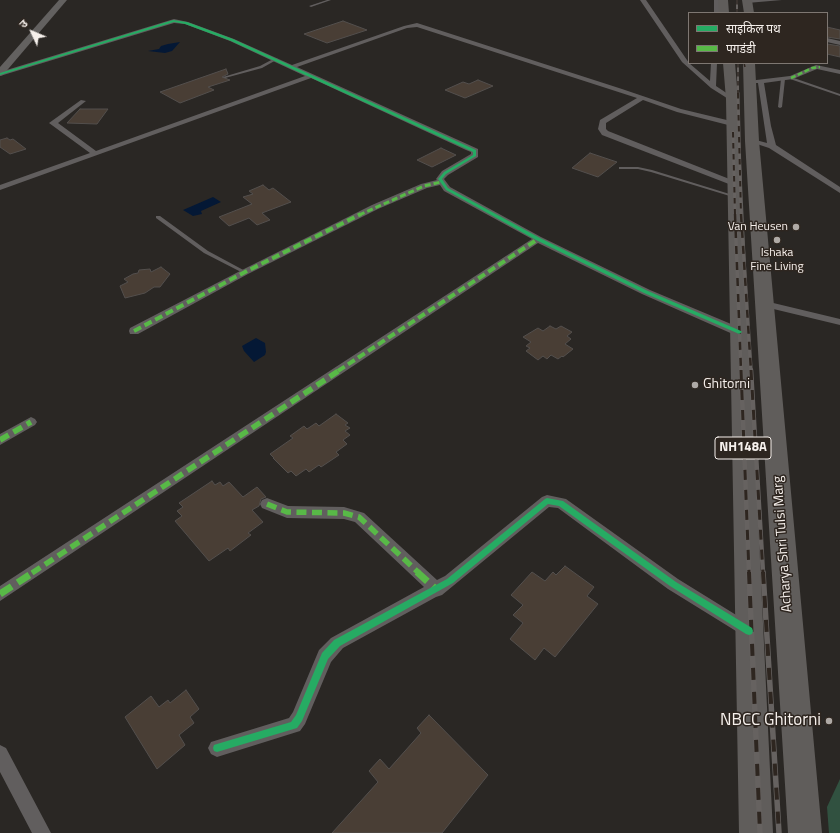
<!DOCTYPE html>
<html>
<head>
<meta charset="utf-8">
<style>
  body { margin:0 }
  #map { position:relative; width:840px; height:833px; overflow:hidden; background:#2a2724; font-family:"Titillium Web","Noto Sans Devanagari",sans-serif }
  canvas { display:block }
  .legend { position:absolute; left:688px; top:12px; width:140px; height:52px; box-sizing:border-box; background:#2e2620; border:1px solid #7e7772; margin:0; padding:5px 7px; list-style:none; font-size:12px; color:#f6f0ec }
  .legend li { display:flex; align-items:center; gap:8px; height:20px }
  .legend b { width:20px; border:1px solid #7e7772 }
  .north { position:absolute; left:12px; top:12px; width:40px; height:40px; -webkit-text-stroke:3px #2e2620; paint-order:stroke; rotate:314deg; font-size:11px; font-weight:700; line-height:16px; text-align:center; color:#f6f0ec }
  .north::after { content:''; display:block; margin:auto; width:14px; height:18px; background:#f6f0ec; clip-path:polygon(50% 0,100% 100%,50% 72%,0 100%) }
</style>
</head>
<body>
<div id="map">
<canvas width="840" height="833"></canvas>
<ul class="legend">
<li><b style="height:5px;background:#26ab63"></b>साइकिल पथ</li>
<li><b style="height:5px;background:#58b947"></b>पगडंडी</li>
</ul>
<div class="north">उ</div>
</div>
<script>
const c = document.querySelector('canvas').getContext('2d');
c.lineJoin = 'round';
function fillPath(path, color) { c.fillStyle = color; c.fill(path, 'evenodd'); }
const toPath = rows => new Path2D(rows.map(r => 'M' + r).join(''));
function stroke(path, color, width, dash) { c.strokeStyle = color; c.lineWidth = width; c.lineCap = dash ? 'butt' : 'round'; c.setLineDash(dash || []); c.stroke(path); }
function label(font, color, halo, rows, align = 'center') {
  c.font = font + ' "Titillium Web",sans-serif'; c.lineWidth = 3; c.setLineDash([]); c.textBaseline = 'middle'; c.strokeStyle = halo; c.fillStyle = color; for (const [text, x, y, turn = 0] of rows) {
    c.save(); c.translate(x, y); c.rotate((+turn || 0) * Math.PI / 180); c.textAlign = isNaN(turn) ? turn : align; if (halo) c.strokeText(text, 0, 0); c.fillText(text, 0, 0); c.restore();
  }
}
fillPath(toPath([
  [840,779,840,833,829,833,827,807]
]), '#315140');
fillPath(toPath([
  [180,42,172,51,165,53,148,51,159,49,161,46,168,44],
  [213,197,221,202,201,211,202,214,193,216,183,210],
  [256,338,265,343,266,352,265,355,254,362,244,351,242,346]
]), '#041835');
const building = toPath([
  [343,21,367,30,327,43,304,34,343,21],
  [827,27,840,30,840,39,827,37,827,27],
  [827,44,840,46,840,57,827,54,827,44],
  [226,69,228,74,222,77,230,80,208,87,214,90,180,103,160,92,226,69],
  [478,80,493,86,465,98,445,90,463,82,469,84,478,80],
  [80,109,108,109,97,124,67,123,80,109],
  [7,138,10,140,13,139,26,149,10,154,0,147,0,140,7,138],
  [441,148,456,155,432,167,417,160,441,148],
  [590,153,617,162,598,177,572,168,590,153],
  [263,185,269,190,273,188,291,202,262,213,270,220,257,225,249,218,229,226,219,217,252,204,243,197,253,194,249,191,263,185],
  [161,267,170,274,160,287,154,287,145,293,125,298,120,286,128,282,124,279,133,274,138,273,139,270,150,269,151,272,161,267],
  [550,326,556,329,561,326,572,332,567,336,571,339,565,344,573,349,563,357,562,356,558,359,551,355,547,359,543,356,538,360,526,351,530,348,526,346,531,342,523,337,538,328,543,331,550,326],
  [336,414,348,423,345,425,350,428,345,431,350,435,343,440,347,444,336,452,339,455,321,467,319,465,309,472,306,469,296,476,291,471,288,473,273,458,274,458,270,454,293,438,290,436,304,426,307,429,316,423,319,426,336,414],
  [212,481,215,485,220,482,223,486,229,482,243,497,257,487,266,497,261,499,259,506,252,510,263,522,248,533,251,535,230,551,228,548,209,561,175,521,182,516,177,511,183,507,179,503,212,481],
  [565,566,594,587,587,596,598,604,555,657,544,648,535,660,510,639,523,623,513,615,523,605,511,595,532,572,545,581,553,572,556,575,565,566],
  [186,690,199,709,190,717,194,723,179,735,185,745,157,769,125,717,151,696,159,707,168,700,170,703,186,690],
  [429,715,488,775,442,833,332,833,378,782,369,771,380,759,389,769,421,733,417,728,429,715]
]);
fillPath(building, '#493e35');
stroke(building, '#534f4d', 1);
fillPath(toPath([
  [327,0,331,0,311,7,309,6,327,0],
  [275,58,278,59,262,68,225,78,223,77,260,66,275,58],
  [791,77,840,94,840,96,790,79,789,78,791,77],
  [783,78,785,79,782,107,780,108,778,107,781,79,783,78],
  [619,167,638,167,652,170,736,196,733,197,651,172,638,169,619,169,619,167],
  [156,216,160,216,208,251,247,272,247,273,243,273,204,253,156,218,156,216]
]), '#615e5e');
fillPath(toPath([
  [640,0,646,0,689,63,710,81,711,63,717,63,716,86,734,98,734,100,730,100,711,88,682,62,640,0],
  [714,0,720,0,720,13,714,13,714,0],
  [745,0,782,0,747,3,745,0],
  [174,19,188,22,234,39,292,65,404,26,417,23,622,89,681,109,735,122,736,124,732,126,677,112,643,100,606,123,606,129,608,131,737,182,737,186,734,186,602,135,598,129,600,120,637,98,417,27,407,28,297,67,478,149,478,157,448,175,444,179,450,187,541,237,650,290,743,329,744,332,739,336,735,335,642,294,538,243,0,601,0,586,532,239,444,191,440,185,427,188,378,209,248,274,138,334,130,334,129,331,130,328,242,270,372,205,421,184,437,180,436,179,442,171,471,154,471,152,466,150,311,78,0,190,0,185,90,153,49,123,81,100,86,101,58,123,96,151,305,76,230,41,185,24,174,23,0,76,0,72,174,19],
  [827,38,840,41,840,45,827,42,827,38],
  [816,65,840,70,840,74,817,69,793,79,764,83,771,126,776,145,840,187,840,193,769,148,748,141,752,139,767,143,758,83,748,83,748,81,790,76,816,65],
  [765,301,840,319,840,325,761,306,760,304,765,301],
  [31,417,35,419,37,422,35,425,0,445,0,434,31,417],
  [547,495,566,499,678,579,754,626,757,631,754,636,749,639,744,636,668,589,558,508,549,507,442,595,436,597,343,648,331,662,305,724,300,731,217,757,211,754,208,748,211,742,289,718,293,712,319,650,331,638,424,587,355,522,344,519,287,518,262,508,260,504,262,500,267,498,288,506,344,507,364,513,437,580,445,576,542,497,547,495],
  [0,745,6,748,51,833,32,833,0,772,0,745]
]), '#615e5e');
fillPath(toPath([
  [59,0,67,0,3,75,0,76,0,67,59,0]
]), '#636160');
fillPath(toPath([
  [718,0,728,0,729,13,719,13,718,0],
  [742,0,752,0,754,13,744,13,742,0],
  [723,63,735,63,738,99,773,833,739,833,726,99,723,63],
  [743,63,755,63,759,141,822,833,788,833,745,141,743,63]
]), '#605d5b');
const railFar4 = toPath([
  [737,0,737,13],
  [738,63,738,94],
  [744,63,745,67]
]);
const railFar3 = toPath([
  [738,93,741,215],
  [733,132,735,215]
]);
const railFar2 = toPath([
  [735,214,741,371],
  [741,214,751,371]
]);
const railFar1 = toPath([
  [741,370,749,573],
  [751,370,763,573]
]);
const rail = toPath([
  [749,572,760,833],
  [763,572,779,833]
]);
stroke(railFar4, '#666260', 2);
stroke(railFar3, '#666260', 3);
stroke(railFar2, '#666260', 3.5);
stroke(railFar1, '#666260', 4.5);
stroke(rail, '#666260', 5.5);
stroke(railFar4, '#2e2620', 1.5, [4.5]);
stroke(railFar3, '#2e2620', 2, [5.5]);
stroke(railFar2, '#2e2620', 2.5, [8]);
stroke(railFar1, '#2e2620', 3, [10]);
stroke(rail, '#2e2620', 4, [12]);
stroke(toPath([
  [791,78,812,68,820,67]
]), '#58b947', 2.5, [5, 2.5]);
stroke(toPath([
  [359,215,424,186,441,182]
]), '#58b947', 3, [6, 3]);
stroke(toPath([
  [134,331,245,272,361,214],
  [338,371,538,239]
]), '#58b947', 4, [8, 4]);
stroke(toPath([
  [0,440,31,422],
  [267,504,287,512,344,513,359,517,419,573],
  [32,573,340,370]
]), '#58b947', 5.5, [10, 5.5]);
stroke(toPath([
  [417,572,437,590],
  [0,594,34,572]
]), '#58b947', 7, [14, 7]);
fillPath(toPath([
  [173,20,187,22,233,39,476,150,476,156,446,174,442,179,448,188,540,238,648,291,741,331,742,332,739,334,737,333,644,293,536,240,446,190,438,179,439,178,444,172,473,155,473,152,231,41,185,24,174,22,0,75,0,73,173,20],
  [547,498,563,501,676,582,752,628,753,631,752,634,749,635,746,634,670,586,559,506,548,504,453,583,340,646,328,659,302,721,297,728,217,752,214,751,213,748,214,745,217,744,291,722,296,715,322,653,334,640,447,579,545,499,547,498]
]), '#26ab63');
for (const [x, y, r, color] of [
  [796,227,4,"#afaaa6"],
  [777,240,4,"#afaaa6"],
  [695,385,4,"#afaaa6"],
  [829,721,4,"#afaaa6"]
]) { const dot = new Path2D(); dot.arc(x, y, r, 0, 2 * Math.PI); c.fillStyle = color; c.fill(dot); stroke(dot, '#2e2620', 1.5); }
label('12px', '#f6f0ec', '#2e2620', [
  ["Van Heusen",788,227],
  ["Ishaka",777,253,"center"],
  ["Fine Living",777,267,"center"]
], 'right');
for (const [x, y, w] of [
  [743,448,56]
]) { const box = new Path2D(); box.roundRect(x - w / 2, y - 11, w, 22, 3); c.fillStyle = '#2e2620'; c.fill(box); stroke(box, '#f6f0ec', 1); }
label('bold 13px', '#f6f0ec', null, [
  ["NH148A",743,448]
]);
label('14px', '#f6f0ec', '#2e2620', [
  ["Ghitorni",703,385]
], 'left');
label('14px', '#f6f0ec', '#2e2620', [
  ["Acharya Shri Tulsi Marg",783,544,-94]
]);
label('17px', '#f6f0ec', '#2e2620', [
  ["NBCC Ghitorni",821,721]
], 'right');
</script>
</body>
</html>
